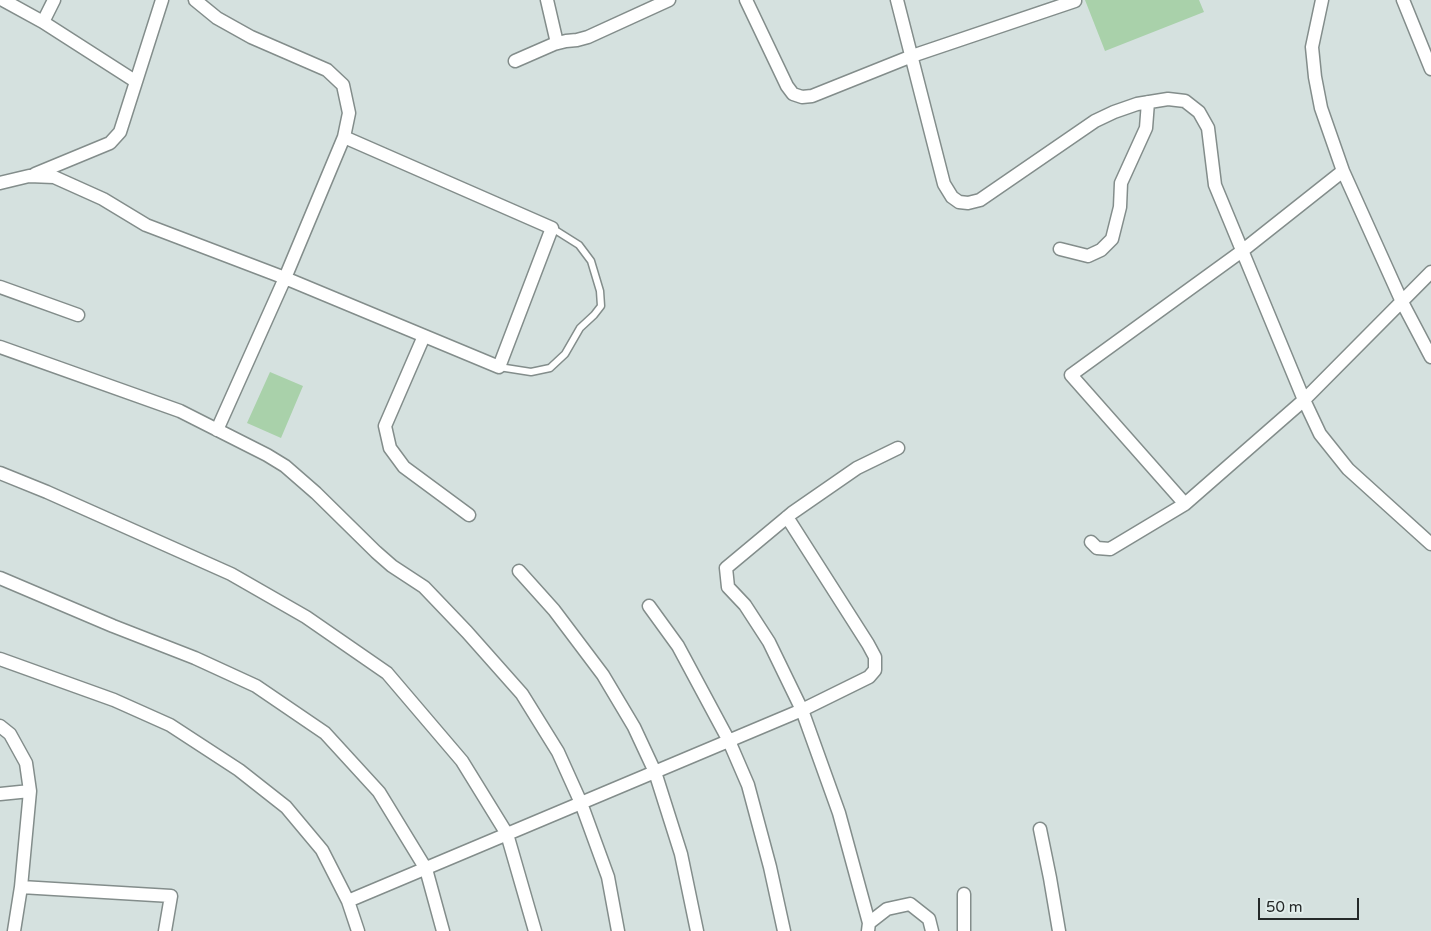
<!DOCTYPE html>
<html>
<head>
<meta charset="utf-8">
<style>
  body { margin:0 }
  #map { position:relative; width:1431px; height:931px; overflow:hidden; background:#d5e1df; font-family:"Varela Round",sans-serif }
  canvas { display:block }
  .scale { position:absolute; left:1258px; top:898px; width:101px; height:22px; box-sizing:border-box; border:2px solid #252929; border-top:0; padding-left:6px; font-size:15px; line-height:18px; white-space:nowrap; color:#252929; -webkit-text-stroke:4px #e2eeec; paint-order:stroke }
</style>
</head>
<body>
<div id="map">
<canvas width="1431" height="931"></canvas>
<div class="scale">50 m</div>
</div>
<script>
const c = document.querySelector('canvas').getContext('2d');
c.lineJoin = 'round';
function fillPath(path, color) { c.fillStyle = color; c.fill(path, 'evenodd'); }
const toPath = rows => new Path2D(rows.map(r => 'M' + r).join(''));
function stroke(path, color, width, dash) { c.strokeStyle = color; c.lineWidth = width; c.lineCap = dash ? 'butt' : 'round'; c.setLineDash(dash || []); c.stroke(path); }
fillPath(toPath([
  [1085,0,1199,0,1204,12,1105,51],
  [270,372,303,386,281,438,247,423]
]), '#a9d1aa');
const service = toPath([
  [499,367,531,372,550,368,565,354,580,328,594,315,601,306,600,291,591,261,579,245,552,228]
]);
const minor = toPath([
  [3,0,43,22,135,81],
  [195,0,217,18,251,37,327,70,343,85,349,113,344,137,285,278,217,430],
  [547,0,557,43],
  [746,0,787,86,793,94,802,97,812,96,912,56,1075,1],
  [897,0,944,184,952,197,959,202,968,203,980,200,1095,121,1114,112,1137,104,1168,99,1185,101,1199,112,1208,128,1215,185,1304,400,1320,434,1348,469,1431,544],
  [1322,0,1312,47,1315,77,1321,108,1343,171,1402,302,1431,357],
  [1403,0,1431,69],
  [43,22,54,0],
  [515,61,554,44,566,41,577,40,588,37,669,0],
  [35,174,110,143,120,132,162,0],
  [0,183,29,176,54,177,103,199,146,225,285,278,499,367,552,228,344,137],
  [1060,249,1088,256,1101,250,1112,239,1120,207,1121,183,1146,128,1148,102],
  [0,287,78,315],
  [424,336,385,426,390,448,404,467,469,515],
  [0,347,180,411,267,455,285,466,316,493,376,552,392,566,424,587,467,632,522,694,558,752,581,803,608,877,618,931],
  [0,473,47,492,231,574,306,617,387,673,462,761,507,834,535,931],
  [1185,504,1071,375,1242,251,1343,171],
  [1091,542,1097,548,1110,549,1185,504,1304,400,1431,272],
  [519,571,554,610,603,675,634,727,655,772,681,854,697,931],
  [0,578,113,626,195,658,256,686,325,733,379,792,426,869,443,931],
  [649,606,678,646,729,741,748,785,770,867,784,931],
  [0,659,114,700,170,725,239,770,286,807,322,850,348,901,358,931],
  [0,726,10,734,26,763,30,791,21,887,14,931],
  [0,794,30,791],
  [1040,829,1050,878,1059,931],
  [21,887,171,896,165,931],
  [964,894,964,931],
  [348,901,802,710,869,677,875,670,875,657,868,644,787,517],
  [869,923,887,909,910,904,929,919,932,931],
  [868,931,869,923,839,813,802,710,769,642,745,605,728,587,726,568,792,513,857,468,898,448]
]);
stroke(service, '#838d8b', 9);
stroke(minor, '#838d8b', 15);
stroke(service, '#fff', 6);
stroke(minor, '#fff', 12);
</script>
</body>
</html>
